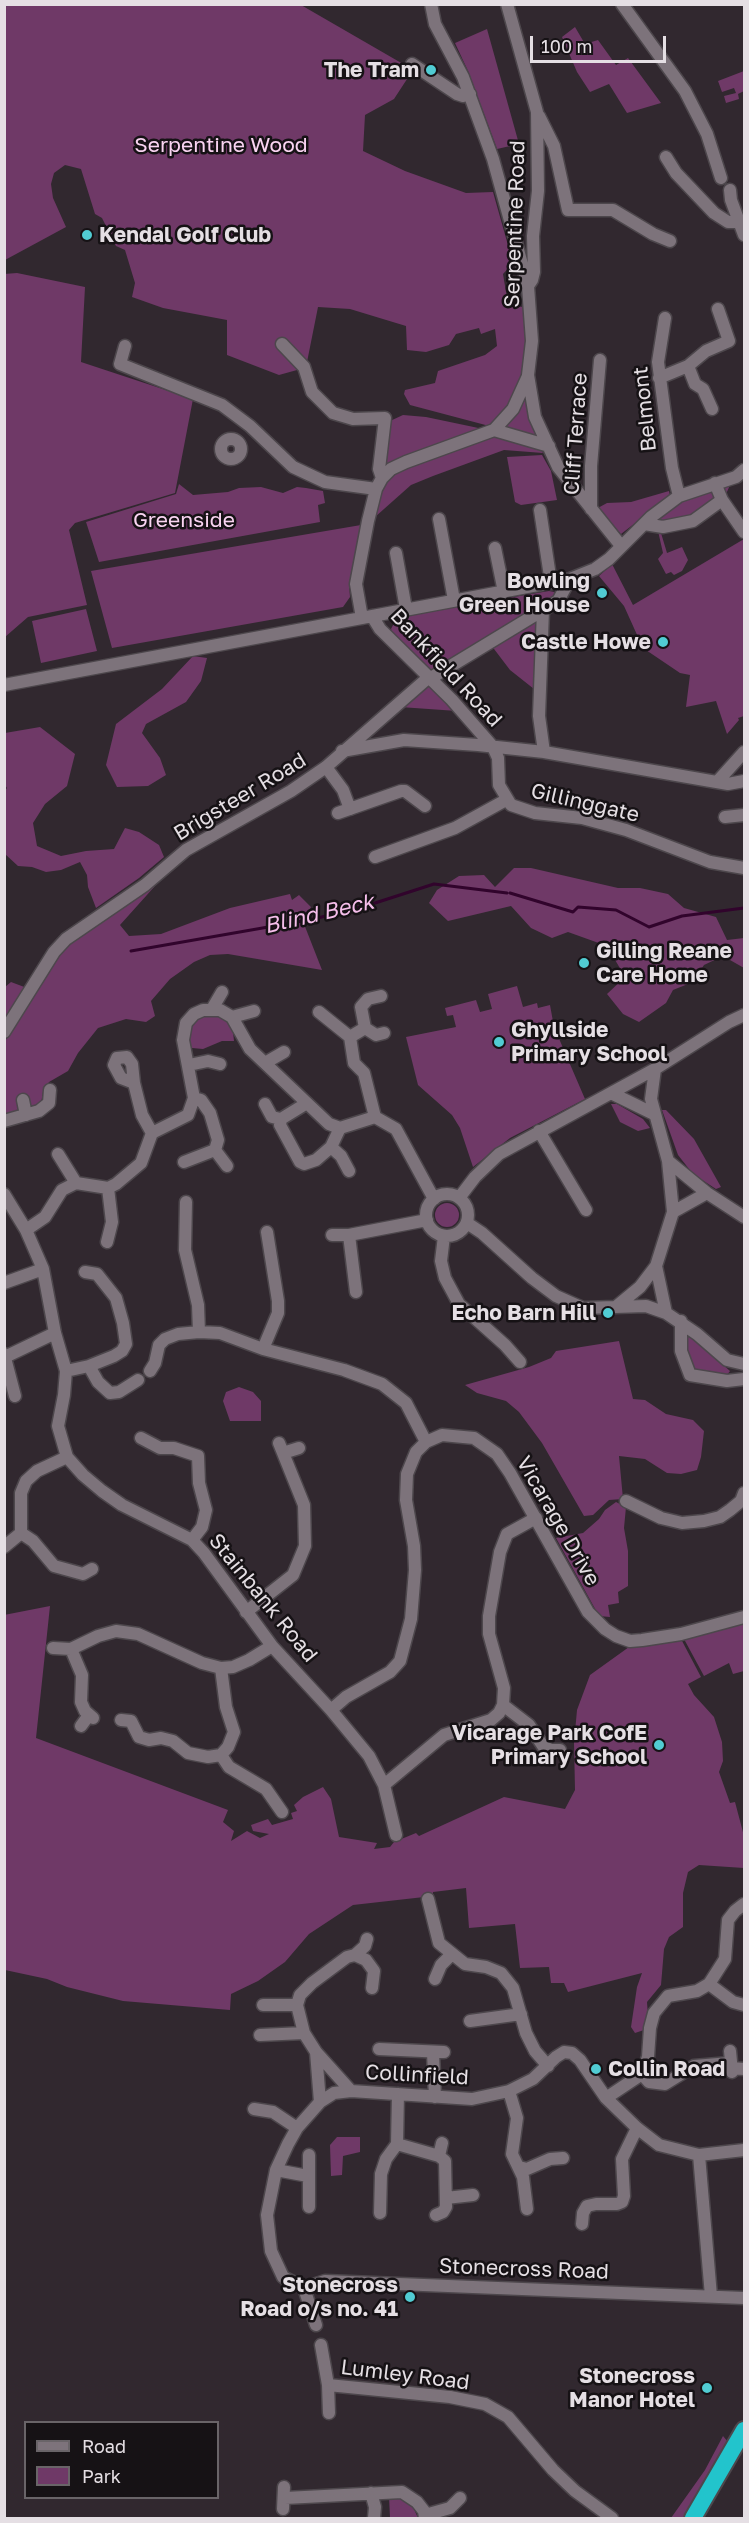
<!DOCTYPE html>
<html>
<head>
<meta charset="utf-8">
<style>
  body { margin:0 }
  #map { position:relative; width:749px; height:2523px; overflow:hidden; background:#31282f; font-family:"Golos Text",sans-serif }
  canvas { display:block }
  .frame { position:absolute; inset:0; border:6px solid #e5dfe4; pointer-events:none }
  .legend { position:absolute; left:24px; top:2421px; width:195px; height:78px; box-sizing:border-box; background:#161215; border:2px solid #696468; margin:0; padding:8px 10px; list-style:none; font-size:18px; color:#e5dfe4 }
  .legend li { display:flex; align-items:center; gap:12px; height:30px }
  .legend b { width:30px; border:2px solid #696468 }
  .scale { position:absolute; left:530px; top:36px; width:136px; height:27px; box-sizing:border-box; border:3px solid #e5dfe4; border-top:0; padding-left:8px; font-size:18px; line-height:21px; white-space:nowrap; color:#e5dfe4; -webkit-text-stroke:4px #161215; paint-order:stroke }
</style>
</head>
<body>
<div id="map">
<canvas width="749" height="2523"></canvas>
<div class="frame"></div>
<ul class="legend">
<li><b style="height:8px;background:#7d737b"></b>Road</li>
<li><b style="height:16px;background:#6f3967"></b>Park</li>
</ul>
<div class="scale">100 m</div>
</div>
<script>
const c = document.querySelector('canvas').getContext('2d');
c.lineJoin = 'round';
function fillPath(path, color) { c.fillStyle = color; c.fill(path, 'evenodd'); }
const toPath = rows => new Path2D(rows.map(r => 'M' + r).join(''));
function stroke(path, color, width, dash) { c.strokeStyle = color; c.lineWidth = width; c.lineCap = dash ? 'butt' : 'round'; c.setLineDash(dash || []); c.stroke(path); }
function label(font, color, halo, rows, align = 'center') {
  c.font = font + ' "Golos Text",sans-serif'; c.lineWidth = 5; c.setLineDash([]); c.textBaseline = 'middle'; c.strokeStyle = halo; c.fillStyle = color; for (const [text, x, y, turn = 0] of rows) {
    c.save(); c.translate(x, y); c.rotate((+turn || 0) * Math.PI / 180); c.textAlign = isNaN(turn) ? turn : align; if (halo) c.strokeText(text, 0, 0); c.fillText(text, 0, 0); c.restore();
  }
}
fillPath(toPath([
  [5,5,301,5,410,68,411,73,394,99,365,115,363,151,405,171,466,193,493,192,513,263,503,274,507,298,511,306,524,307,526,341,520,381,514,396,493,427,410,405,404,394,405,390,435,383,438,371,485,355,497,346,495,329,481,334,479,328,456,334,449,345,426,352,407,350,406,326,350,309,318,307,307,362,297,370,279,375,227,355,227,320,163,308,132,297,135,283,125,250,116,246,102,218,95,214,81,169,65,165,54,173,51,184,53,198,66,227,5,260],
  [575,27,585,44,598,40,616,65,628,58,661,103,627,113,609,84,590,92,577,72,562,37],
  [487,29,519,144,497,149,468,71,455,43],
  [744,71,744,91,738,94,739,99,726,103,724,96,736,93,734,88,722,92,718,81],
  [17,273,85,287,81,362,193,399,175,493,75,523,69,530,87,605,28,617,5,637,4,274],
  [527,389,529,415,540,440,502,429,514,417],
  [403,415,426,417,488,430,385,466,390,421],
  [492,435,539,447,543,453,504,450,433,476,411,485,375,517,381,491,392,474],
  [542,455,551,471,557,500,521,505,515,502,507,457],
  [731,483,726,494,691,517,653,522,665,511,688,498],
  [179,484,193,495,228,492,239,488,261,487,283,493,297,487,306,488,323,491,325,503,318,505,320,522,99,562,86,522,176,494],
  [669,491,670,496,621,534,596,509,607,503,631,502],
  [361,525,349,584,350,597,343,607,112,648,91,571],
  [658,531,661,533,667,553,682,547,688,560,682,571,674,575,671,572,666,574,658,559,663,553],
  [744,539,744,716,738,718,739,720,727,734,716,701,686,707,690,675,680,673,643,648,624,606,599,576,612,564,633,605],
  [549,591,554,592,555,595,551,602,433,670,429,669,396,640,391,629,396,619,402,616],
  [86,609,97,651,41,663,32,621],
  [537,617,534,689,510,670,491,645],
  [193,656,207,658,201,681,186,702,146,724,142,733,160,758,166,775,148,786,117,787,106,765,116,724,162,689],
  [426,687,432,687,457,711,400,707],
  [40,727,75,754,67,786,45,804,33,823,37,846,61,856,86,851,114,849,125,828,139,832,159,845,164,857,139,878,96,908,88,887,87,875,80,862,61,870,46,872,32,867,18,866,5,854,4,792,7,788,5,785,5,733],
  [514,868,531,868,618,888,640,888,668,894,684,908,716,917,727,940,744,938,744,968,723,956,704,965,693,982,673,990,666,1003,639,1022,623,1014,607,994,625,977,607,946,568,932,552,938,531,928,511,906,448,921,429,903,437,890,459,876,484,875,495,887],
  [155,886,120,925,129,936,161,934,230,908,290,894,292,900,299,895,311,907,304,924,322,970,228,954,210,955,194,962,170,979,151,1001,155,1016,146,1022,126,1019,98,1028,78,1053,68,1071,49,1082,43,1092,41,1104,35,1108,30,1105,28,1097,16,1113,5,1115,5,1041,58,956,70,942,134,898],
  [11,982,27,988,5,1024,5,987],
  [517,986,523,1007,537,1003,538,1008,550,1005,554,1027,585,1099,510,1138,473,1167,460,1128,452,1115,418,1085,406,1037,456,1027,453,1015,447,1016,445,1008,476,1000,480,1012,492,1009,488,994],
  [206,1014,226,1018,233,1032,234,1041,222,1041,203,1049,192,1048,189,1044,189,1027,197,1018],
  [611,1104,617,1104,643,1119,650,1128,638,1131,620,1122],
  [662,1110,666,1110,694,1139,721,1187,716,1189,693,1174,678,1155],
  '435 1215a12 12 0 1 1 24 0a12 12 0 1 1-24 0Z',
  [685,1332,730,1371,727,1375,695,1371,689,1364],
  [619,1341,633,1399,645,1400,666,1414,693,1420,704,1431,701,1457,697,1470,681,1474,667,1473,645,1459,619,1456,623,1499,609,1500,593,1515,584,1516,542,1443,519,1412,506,1401,477,1393,465,1385,529,1367,551,1358,556,1351],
  [239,1387,253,1392,261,1401,261,1421,230,1421,223,1401,226,1392],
  [616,1502,626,1507,624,1528,628,1551,628,1586,618,1592,619,1603,608,1605,610,1617,599,1616,556,1538,583,1533,599,1519,605,1510],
  [50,1606,36,1738,228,1810,223,1822,234,1831,231,1841,247,1831,260,1838,269,1834,253,1831,251,1825,268,1819,272,1825,293,1819,291,1813,297,1811,294,1805,303,1797,323,1787,331,1799,339,1837,377,1843,374,1849,390,1847,394,1842,416,1833,419,1836,504,1797,565,1809,575,1790,574,1743,577,1710,590,1675,629,1647,681,1639,701,1677,688,1684,694,1695,714,1717,722,1742,723,1761,719,1772,730,1803,735,1802,744,1836,744,1868,699,1865,688,1872,683,1893,683,1927,669,1937,664,1949,661,1985,647,2002,648,2016,644,2030,635,2033,631,2027,637,1987,642,1973,568,1992,564,1983,551,1983,549,1967,520,1968,515,1924,469,1928,466,1888,433,1892,433,1896,353,1905,309,1934,285,1962,258,1981,231,1994,230,2010,123,2001,67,1987,47,1979,5,1970,4,1615],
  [743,1624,744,1671,733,1674,729,1663,704,1676,684,1639],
  [337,2137,360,2137,360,2152,343,2156,342,2175,331,2176,330,2145],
  [723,2436,728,2442,687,2518,671,2518,705,2470],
  [389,2496,403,2497,413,2507,418,2518,390,2518]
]), '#6f3967');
stroke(toPath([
  [510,893,573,912,578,907,616,910,649,927,682,916,744,908],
  [131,951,314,919,372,904,434,884,507,893]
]), '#31042c', 3);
const minor = toPath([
  [431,4,435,24,463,77,493,159,528,286,532,341,528,375,535,417,558,467,618,542],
  [507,4,537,112,538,191,533,236,534,272,532,280,528,286],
  [622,4,685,91,707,134,721,178],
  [412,64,457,94,463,96,470,94],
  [539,116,554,146,568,210,613,210,653,234,670,241],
  [666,157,676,173,714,213,728,222,739,222],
  [730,190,731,200,744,235],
  [665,318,658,362,672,468,679,496],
  [282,344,304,367,312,392,333,413,353,419,385,418,379,469,382,478],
  [125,346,120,364,222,405,250,426,293,467,325,482,376,489],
  [688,366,695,384,703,389,712,409],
  [659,378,688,366,706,351,729,341,718,309],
  [494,430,549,446],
  '221 449a10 10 0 1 1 20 0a10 10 0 1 1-20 0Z',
  [722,500,744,532],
  [591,509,591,466,600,360],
  [540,510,551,583],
  [439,519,454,600],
  [644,524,663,527,693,521,722,500,715,483],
  [495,548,504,592],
  [396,553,406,609],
  [543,610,539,716,544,752],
  [372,616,380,629,452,700,493,747,498,758,499,785,511,805,535,813,582,818,626,830,710,862,744,868],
  [362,618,356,584,368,521,376,489,382,478,391,469,406,462,494,430,513,409,528,376],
  [431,678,558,601,570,579],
  [4,685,570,579,595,569,609,559,651,517,679,496,736,477,744,470],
  [342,751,404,740,478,745,544,752,728,784,744,781],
  [326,767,343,790,350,809],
  [717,782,744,752],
  [338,813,401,791,405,791,425,806],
  [725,817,744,815],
  [375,857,455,828,506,800],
  [212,1009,222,992],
  [319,1012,350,1037,354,1063,364,1073,375,1117,396,1129,434,1199],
  [232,1017,254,1011],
  [365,1028,361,1007,368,999,381,996],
  [4,1032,54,952,66,939,145,885,186,850,291,791,326,767,429,677],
  [350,1037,365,1028,376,1035,384,1033],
  [265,1063,284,1052],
  [189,1065,208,1061,220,1064],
  [655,1069,651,1099,668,1161,673,1212,707,1193],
  [134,1083,132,1064,127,1057,117,1058,114,1065,121,1078,134,1083,142,1115,152,1133],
  [611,1093,654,1114],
  [23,1100,26,1115],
  [307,1103,281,1119,280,1125,300,1162,304,1164,316,1160,331,1147,340,1128],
  [265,1104,272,1117,281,1119],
  [4,1121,39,1111,49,1103,50,1090],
  [539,1131,586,1210],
  [331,1147,341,1156,349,1171],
  [215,1150,227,1166],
  [58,1154,76,1183],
  [668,1161,707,1193,744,1217],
  [184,1162,215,1150,218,1140,210,1113,201,1100,194,1098],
  [4,1194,26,1230,43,1269,55,1333,66,1371,64,1395,58,1426,67,1457,83,1475,102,1491,122,1505,192,1540,204,1553,272,1646,331,1710,369,1756,384,1785,396,1835],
  '426 1215a21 21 0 1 1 42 0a21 21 0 1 1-42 0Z',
  [459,1198,475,1177,499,1154,655,1069,729,1022,744,1015],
  [186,1202,185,1250,198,1305,199,1332],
  [467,1223,482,1233,532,1278,556,1296,583,1308,646,1306,666,1313,697,1334,727,1360,744,1364],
  [26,1230,45,1217,62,1190,76,1183,108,1188,116,1184,141,1163,152,1133,188,1115,194,1098,183,1040,186,1023,194,1014,203,1010,220,1010,232,1017,250,1049,329,1124,340,1128,375,1117],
  [332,1235,349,1235,427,1220],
  [349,1235,356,1292],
  [444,1236,441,1261,445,1278,459,1304,505,1345,520,1362],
  [107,1242,112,1222,108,1188],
  [656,1266,666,1313],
  [4,1283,43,1269],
  [617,1306,640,1287,656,1266,673,1212],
  [681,1321,681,1351,690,1375,727,1381,744,1379],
  [263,1349,278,1313,278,1301,267,1232],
  [4,1354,15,1396],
  [7,1356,55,1333],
  [89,1366,98,1382,110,1393,119,1392,138,1380],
  [66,1371,89,1366,114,1356,122,1351,126,1344,123,1323,116,1298,97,1274,85,1272],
  [150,1371,155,1363,159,1345,165,1339,178,1334,199,1332,220,1333,263,1349,344,1370,382,1384,406,1403,426,1442],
  [141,1438,160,1448,174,1448,198,1456,199,1483,206,1510,202,1527,192,1540],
  [283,1453,299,1448],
  [626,1501,661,1518,682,1523,704,1521,720,1517,730,1510,741,1501,744,1493],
  [21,1533,33,1541,54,1566,83,1574,92,1569],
  [4,1547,21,1533,21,1493,26,1481,37,1471,67,1457],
  [246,1612,293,1575,305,1546,304,1505,279,1443],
  [53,1648,71,1649],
  [503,1705,529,1725,543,1746,551,1750,560,1750],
  [331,1710,346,1697,390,1672,400,1661,411,1619,415,1570,414,1546,406,1500,407,1474,416,1452,426,1442,442,1435,474,1438,497,1454,510,1473,588,1612,605,1629,616,1636,630,1641,642,1640,681,1634,744,1617],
  [93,1718,85,1711,81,1702,82,1675,71,1649,98,1636,116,1631,138,1634,202,1663,221,1668,233,1667,249,1660,272,1646],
  [121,1720,131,1721,139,1737,149,1740,161,1738,173,1741,188,1753,208,1757,221,1755,228,1747,234,1732,226,1707,221,1668],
  [81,1726,89,1715],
  [221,1755,229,1767,266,1789,282,1812],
  [384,1785,444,1735,491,1720,499,1713,503,1705,504,1688,489,1634,489,1616,500,1552,507,1534,536,1518],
  [428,1899,439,1943,465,1964,486,1967,501,1973,513,1988,526,2033,535,2051,548,2066],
  [355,1955,365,1946,367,1939],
  [435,1979,441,1965,451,1955],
  [709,1984,733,2002,744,2005],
  [263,2005,297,2005],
  [470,2021,521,2014],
  [260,2035,304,2033],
  [379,2049,444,2052],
  [730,2051,732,2072],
  [316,2052,320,2102],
  [433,2053,435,2097],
  [731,2068,744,2069],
  [642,2074,649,2082,665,2084,694,2066,730,2063],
  [351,2091,316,2052,304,2033,297,2005,300,1995,312,1983,347,1957,355,1955,366,1960,374,1971,372,1988],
  [509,2091,517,2118,512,2154,523,2177,527,2209],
  [606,2098,642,2074,648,2057,650,2028,654,2013,668,1996,697,1991,709,1984,725,1959,728,1920,735,1911,744,1904],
  [254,2109,273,2112,297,2128],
  [397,2144,439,2156,445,2161,446,2207,443,2212,436,2215],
  [309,2155,309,2207],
  [699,2155,711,2296],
  [439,2156,442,2143],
  [519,2167,527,2169,550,2159,563,2158],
  [276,2170,308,2176],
  [446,2198,473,2195],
  [380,2213,381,2174,386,2159,397,2144,398,2094],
  [582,2224,583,2213,587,2206,596,2204,617,2204,622,2202,624,2196,622,2159,637,2128],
  [304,2288,325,2281,744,2298],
  [316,2325,304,2288,283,2277,271,2251,267,2215,276,2170,288,2144,297,2128,320,2102,334,2093,351,2091,472,2099,509,2091,533,2079,556,2057,564,2052,572,2053,580,2060,606,2098,637,2128,659,2145,699,2155,744,2150],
  [321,2345,328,2385,450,2397,485,2404,508,2417,553,2470,575,2491,612,2518],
  [328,2385,329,2413],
  [371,2493,375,2507,374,2518],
  [285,2498,402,2492,417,2502,424,2511,425,2518],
  [283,2509,284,2487],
  [425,2515,450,2508,460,2498]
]);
const highway = toPath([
  [693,2518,744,2430]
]);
stroke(minor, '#4d474c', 15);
stroke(highway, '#4d474c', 20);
stroke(minor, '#7d737b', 12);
stroke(highway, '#22c4cc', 16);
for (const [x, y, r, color] of [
  [431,70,6,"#51ccd3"],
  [87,235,6,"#51ccd3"],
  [602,593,6,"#51ccd3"],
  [663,642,6,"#51ccd3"],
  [584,963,6,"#51ccd3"],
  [499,1042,6,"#51ccd3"],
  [608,1313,6,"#51ccd3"],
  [659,1745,6,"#51ccd3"],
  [596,2069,6,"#51ccd3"],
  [410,2297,6,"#51ccd3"],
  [707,2388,6,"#51ccd3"]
]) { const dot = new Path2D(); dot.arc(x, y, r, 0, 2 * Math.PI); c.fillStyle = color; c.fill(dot); stroke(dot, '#161215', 2); }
label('bold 21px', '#e5dfe4', '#161215', [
  ["The Tram",419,70],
  ["Kendal Golf Club",99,235,"left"],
  ["Bowling",590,581],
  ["Green House",590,605],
  ["Castle Howe",651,642],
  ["Gilling Reane",596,951,"left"],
  ["Care Home",596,975,"left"],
  ["Ghyllside",511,1030,"left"],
  ["Primary School",511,1054,"left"],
  ["Echo Barn Hill",596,1313],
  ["Vicarage Park CofE",647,1733],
  ["Primary School",647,1757],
  ["Collin Road",608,2069,"left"],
  ["Stonecross",398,2285],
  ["Road o/s no. 41",398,2309],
  ["Stonecross",695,2376],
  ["Manor Hotel",695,2400]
], 'right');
label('21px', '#fad4f2', '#161215', [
  ["Serpentine Wood",221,145],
  ["Greenside",184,520]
]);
label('21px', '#e5dfe4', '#161215', [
  ["Serpentine Road",515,224,-88],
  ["Belmont",645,409,-96],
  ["Cliff Terrace",576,434,-86],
  ["Bankfield Road",446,668,47],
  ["Brigsteer Road",240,797,-31],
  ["Gillinggate",585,803,13],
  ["Vicarage Drive",558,1521,60],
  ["Stainbank Road",263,1598,51],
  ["Collinfield",417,2075,3],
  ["Stonecross Road",524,2269,2],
  ["Lumley Road",405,2375,7]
]);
label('italic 22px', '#f5beea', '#161215', [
  ["Blind Beck",319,914,-13]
]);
</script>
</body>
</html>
